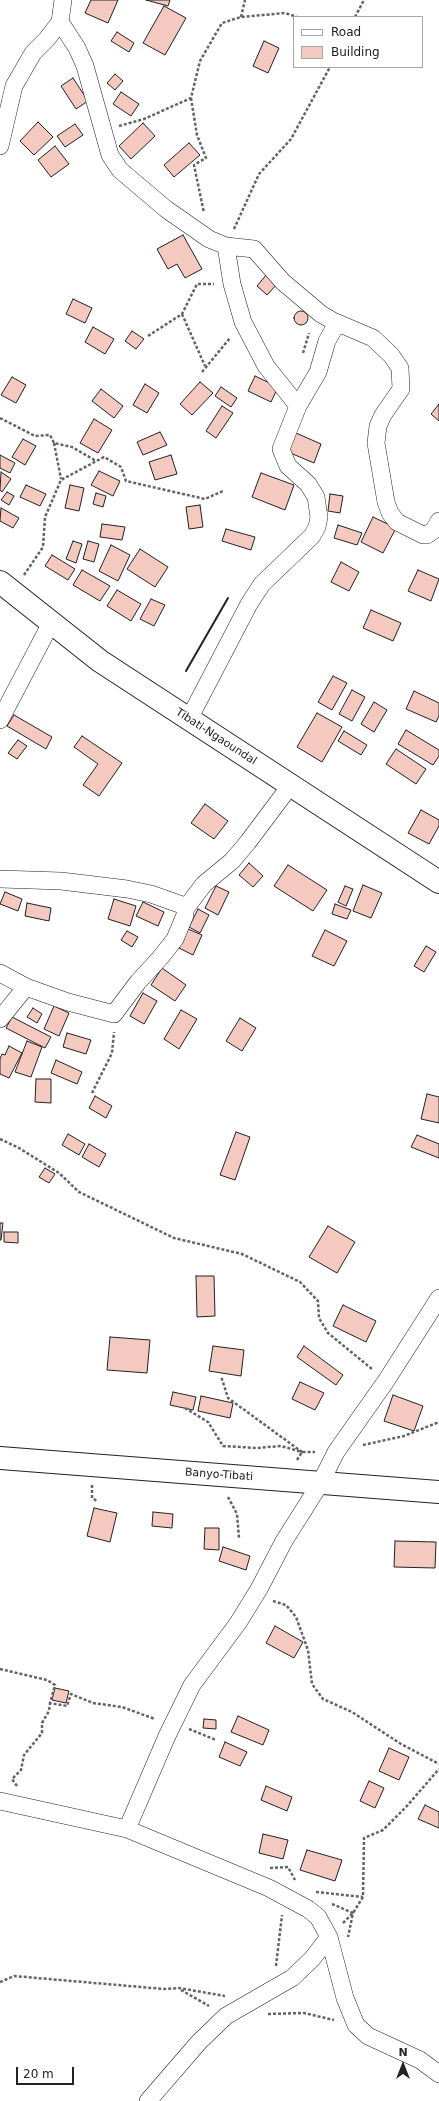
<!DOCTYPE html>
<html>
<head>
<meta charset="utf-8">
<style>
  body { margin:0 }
  #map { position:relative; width:439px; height:2101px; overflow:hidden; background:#fff; font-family:"DejaVu Sans",sans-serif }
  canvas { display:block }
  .legend { position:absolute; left:293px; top:16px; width:130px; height:52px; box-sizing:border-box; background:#fff; border:1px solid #a7a7a7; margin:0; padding:5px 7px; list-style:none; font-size:12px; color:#222 }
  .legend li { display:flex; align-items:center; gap:8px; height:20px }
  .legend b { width:20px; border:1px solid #a7a7a7 }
  .north { position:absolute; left:383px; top:2045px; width:40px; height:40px; -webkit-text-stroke:3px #fff; paint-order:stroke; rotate:0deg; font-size:11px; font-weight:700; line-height:16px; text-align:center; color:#222 }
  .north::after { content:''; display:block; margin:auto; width:14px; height:18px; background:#222; clip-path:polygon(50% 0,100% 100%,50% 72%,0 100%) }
  .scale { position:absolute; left:16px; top:2067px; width:58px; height:18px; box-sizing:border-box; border:2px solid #222; border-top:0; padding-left:5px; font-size:12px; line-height:14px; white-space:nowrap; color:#222; -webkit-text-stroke:3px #fff; paint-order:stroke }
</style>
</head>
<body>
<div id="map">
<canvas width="439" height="2101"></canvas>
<ul class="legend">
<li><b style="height:5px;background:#fff"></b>Road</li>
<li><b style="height:11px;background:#f3c9c0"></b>Building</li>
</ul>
<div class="north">N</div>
<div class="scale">20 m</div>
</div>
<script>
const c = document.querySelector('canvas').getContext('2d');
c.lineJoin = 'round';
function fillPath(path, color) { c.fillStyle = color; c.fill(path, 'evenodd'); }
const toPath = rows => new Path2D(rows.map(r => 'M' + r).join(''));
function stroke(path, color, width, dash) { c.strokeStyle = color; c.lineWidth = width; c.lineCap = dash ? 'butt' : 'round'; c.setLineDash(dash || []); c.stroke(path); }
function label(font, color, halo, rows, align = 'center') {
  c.font = font + ' "DejaVu Sans",sans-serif'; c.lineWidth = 3; c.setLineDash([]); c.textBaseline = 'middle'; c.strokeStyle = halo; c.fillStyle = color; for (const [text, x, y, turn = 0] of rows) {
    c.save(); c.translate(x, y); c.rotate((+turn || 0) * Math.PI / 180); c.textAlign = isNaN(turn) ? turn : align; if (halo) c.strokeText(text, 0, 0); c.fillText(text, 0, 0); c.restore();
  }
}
const building = toPath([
  [91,0,118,0,108,23,85,13,91,0],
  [146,0,170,0,168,6,146,0],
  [164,6,186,18,165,55,143,43,164,6],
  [117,32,134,43,129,52,111,41,117,32],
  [264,41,279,48,268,73,253,66,264,41],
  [115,74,123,81,115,90,107,83,115,74],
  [73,78,88,101,76,109,61,86,73,78],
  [121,92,139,104,131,116,113,104,121,92],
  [38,122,53,137,34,155,20,141,38,122],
  [143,123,155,136,131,159,119,146,143,123],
  [75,124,83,135,65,147,57,136,75,124],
  [189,143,200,155,174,177,164,165,189,143],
  [55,146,69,164,51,177,38,160,55,146],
  [183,235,202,269,185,278,177,264,168,269,157,249,183,235],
  [267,274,278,283,267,295,257,286,267,274],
  [73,299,92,308,85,323,66,314,73,299],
  '294 318a7 7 0 1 1 14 0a7 7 0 1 1-14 0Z',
  [93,327,114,339,105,354,85,342,93,327],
  [132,331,144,339,136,349,125,341,132,331],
  [255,376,278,387,271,402,248,391,255,376],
  [12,377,26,385,16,403,1,395,12,377],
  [200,382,213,393,192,415,180,404,200,382],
  [145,384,159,393,147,413,133,405,145,384],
  [221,387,237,398,231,407,215,396,221,387],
  [101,389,123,406,114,418,92,401,101,389],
  [439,404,439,421,431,414,439,404],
  [222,406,233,413,216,438,206,431,222,406],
  [94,419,112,430,98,453,80,443,94,419],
  [160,432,167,445,143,455,137,442,160,432],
  [296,433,321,444,314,463,288,452,296,433],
  [23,439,36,446,25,465,12,457,23,439],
  [0,455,15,463,10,473,0,468,0,455],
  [171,455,177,474,155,480,149,462,171,455],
  [99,471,120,481,113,496,91,485,99,471],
  [1,472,11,479,2,492,0,490,1,472],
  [261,473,294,485,285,510,252,497,261,473],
  [26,485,46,494,40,506,20,497,26,485],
  [70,485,84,488,79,511,65,508,70,485],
  [7,492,14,496,9,505,1,500,7,492],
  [96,493,106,496,103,507,93,504,96,493],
  [330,494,343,496,340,513,328,511,330,494],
  [200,505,203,527,189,529,186,507,200,505],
  [1,508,19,518,13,528,0,521,1,508],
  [373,517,396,528,383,553,361,542,373,517],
  [102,524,125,527,122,540,100,537,102,524],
  [338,525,362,533,357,545,334,538,338,525],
  [226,529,255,537,251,550,222,541,226,529],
  [73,541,82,544,76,563,66,559,73,541],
  [88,541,99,544,94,562,83,559,88,541],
  [111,545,130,555,118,581,99,571,111,545],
  [140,549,168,567,155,587,127,569,140,549],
  [52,555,75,569,68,580,45,566,52,555],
  [341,562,359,572,349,591,331,582,341,562],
  [82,570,110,586,100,601,73,585,82,570],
  [418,570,439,579,431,601,408,591,418,570],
  [117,590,141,604,131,621,107,606,117,590],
  [151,599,165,605,154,626,140,619,151,599],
  [371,610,401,623,393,641,363,628,371,610],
  [333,676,347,683,332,710,318,702,333,676],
  [352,690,365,697,352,721,339,714,352,690],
  [414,691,439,703,439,716,436,722,406,709,414,691],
  [374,702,387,710,374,732,361,724,374,702],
  [317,713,342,727,322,762,297,747,317,713],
  [14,715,52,737,46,749,7,726,14,715],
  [406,730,439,750,439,756,433,765,398,744,406,730],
  [344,731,367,745,361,755,338,741,344,731],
  [82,736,122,763,99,796,83,785,98,764,74,747,82,736],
  [18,740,27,746,17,759,8,753,18,740],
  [396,749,426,769,416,784,386,764,396,749],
  [205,804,228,821,214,839,191,823,205,804],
  [421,810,439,820,439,826,429,844,408,833,421,810],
  [249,863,263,876,253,887,239,875,249,863],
  [288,865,327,890,313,911,274,886,288,865],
  [363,885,382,893,371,918,353,911,363,885],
  [216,886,229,892,218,915,205,908,216,886],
  [345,886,353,889,346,906,338,902,345,886],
  [5,892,22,899,18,911,0,904,5,892],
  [114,899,136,906,130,926,108,919,114,899],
  [143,902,164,912,158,926,136,916,143,902],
  [27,903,51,908,49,921,25,916,27,903],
  [335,904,351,910,347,919,332,914,335,904],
  [198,909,209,915,200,933,189,927,198,909],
  [188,929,202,935,193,955,179,948,188,929],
  [325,930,347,941,334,966,312,956,325,930],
  [127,931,138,937,132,947,121,940,127,931],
  [426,946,436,952,424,972,414,966,426,946],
  [162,968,186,985,175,1001,151,985,162,968],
  [143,993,157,1001,144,1024,130,1016,143,993],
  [54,1006,69,1013,59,1036,44,1029,54,1006],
  [33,1008,42,1014,37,1023,27,1017,33,1008],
  [181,1010,197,1019,179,1049,164,1039,181,1010],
  [12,1017,51,1037,45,1048,6,1028,12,1017],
  [240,1018,256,1028,242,1051,226,1041,240,1018],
  [67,1033,91,1040,86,1054,63,1047,67,1033],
  [27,1041,42,1047,31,1077,15,1072,27,1041],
  [9,1046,22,1053,9,1078,0,1074,0,1059,2,1054,5,1055,9,1046],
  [56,1060,82,1072,77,1084,51,1073,56,1060],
  [36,1079,51,1079,51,1103,35,1102,36,1079],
  [427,1094,439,1097,439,1123,421,1119,427,1094],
  [95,1096,112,1106,106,1118,89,1108,95,1096],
  [236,1132,250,1137,235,1180,220,1175,236,1132],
  [68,1134,85,1144,79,1155,62,1145,68,1134],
  [417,1135,439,1144,439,1158,411,1147,417,1135],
  [89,1144,106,1154,99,1167,82,1157,89,1144],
  [45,1168,55,1174,49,1183,39,1177,45,1168],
  [0,1223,3,1223,1,1240,0,1240,0,1223],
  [328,1226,355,1242,337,1273,309,1257,328,1226],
  [4,1232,18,1232,18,1243,4,1242,4,1232],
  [196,1276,214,1276,215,1316,197,1317,196,1276],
  [343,1305,376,1321,366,1342,333,1326,343,1305],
  [110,1337,150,1340,147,1373,107,1370,110,1337],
  [213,1346,244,1350,241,1376,209,1371,213,1346],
  [304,1346,343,1375,336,1385,297,1357,304,1346],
  [300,1382,324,1393,315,1410,292,1399,300,1382],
  [173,1392,196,1397,193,1410,170,1405,173,1392],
  [393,1395,423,1406,414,1431,384,1421,393,1395],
  [201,1396,233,1403,230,1418,198,1411,201,1396],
  [94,1508,117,1513,110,1542,87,1536,94,1508],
  [153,1512,173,1514,172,1528,152,1526,153,1512],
  [205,1528,219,1528,219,1550,204,1549,205,1528],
  [395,1541,436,1542,435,1568,394,1567,395,1541],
  [223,1547,250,1556,246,1570,219,1561,223,1547],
  [275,1626,303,1642,294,1658,266,1643,275,1626],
  [55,1688,69,1691,66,1703,52,1700,55,1688],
  [238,1716,269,1730,263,1745,231,1732,238,1716],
  [204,1719,216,1720,216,1729,203,1728,204,1719],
  [225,1742,247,1752,240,1766,219,1757,225,1742],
  [389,1748,409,1757,399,1780,379,1771,389,1748],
  [369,1781,384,1788,375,1808,360,1801,369,1781],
  [266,1786,292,1797,287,1811,261,1800,266,1786],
  [425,1805,439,1812,439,1828,418,1819,425,1805],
  [263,1834,288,1840,283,1859,259,1853,263,1834],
  [307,1850,342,1860,335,1881,300,1870,307,1850]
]);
fillPath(building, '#f3c9c0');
stroke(building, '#222', 1);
const street = toPath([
  [60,22,77,48,85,66,110,155,120,170,166,209,209,239,226,246,254,249,283,282,321,314,333,321,373,338,391,355,400,368,401,389,383,415,378,426,376,443,386,502,390,513,397,522,423,535,427,535,434,530,439,521],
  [0,146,14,86,33,53,47,39,60,22,63,0],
  [226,246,232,284,243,322,266,366,298,406],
  [189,719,249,604,262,584,312,536,317,527,319,517,316,497,308,484,288,466,281,449,298,406,318,372,327,341,337,323],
  [0,720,51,623],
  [0,879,61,881,127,889,151,894,182,905,185,909,185,915,175,939,160,958,138,982,114,1014,68,1002,26,987,0,973],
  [185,909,204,884,232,861,248,842,290,786],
  [0,1019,26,987],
  [0,1801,127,1829,269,1888,308,1909,318,1917,329,1937,345,1998,356,2025,368,2036,420,2060,439,2074],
  [127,1829,167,1736,192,1685,238,1623,259,1589,284,1541,320,1484,336,1452,386,1381,439,1298],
  [148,2101,199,2042,226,2016,292,1978,312,1959,329,1937]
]);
const highway = toPath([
  [0,582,100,661,439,882],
  [0,1458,439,1492]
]);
stroke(street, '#222', 18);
stroke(highway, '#222', 24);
stroke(toPath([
  [241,17,245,0],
  [355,17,364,0],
  [191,98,197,135,206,158,194,165,204,213],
  [119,126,144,119,191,98,200,61,222,23,241,17,285,13,297,17],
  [234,229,259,174,291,139,330,67],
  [182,314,205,366],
  [148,336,182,314,197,284,214,284],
  [303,353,309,333],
  [202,372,230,338],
  [0,418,35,436,50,435,54,443,72,447,96,461],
  [54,443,61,479],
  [24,575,43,547,45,517,61,480,104,457,121,467,126,481,205,499,223,491],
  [92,1093,112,1053,114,1032],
  [0,1139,19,1148,59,1173,79,1192,174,1238,242,1254,300,1282,318,1301,319,1318,328,1333,372,1369],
  [185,1408,208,1422,223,1446,257,1448,281,1446,302,1452,228,1398,221,1376],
  [363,1445,404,1436,439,1422],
  [297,1460,302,1452,315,1452],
  [92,1485,92,1498,97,1501],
  [228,1497,237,1514,239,1538],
  [273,1601,286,1605,296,1617,308,1650,312,1684,323,1699,352,1712,401,1744,439,1764],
  [0,1669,47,1680,55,1685,50,1703,67,1706,71,1694,93,1703,122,1707,155,1719],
  [189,1729,216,1740],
  [17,1786,12,1779,21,1770,24,1755,42,1733,42,1723,49,1711,50,1703],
  [270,1868,288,1867,295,1880],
  [316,1892,363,1897],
  [332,1904,353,1913,348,1937],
  [343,1923,353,1913,363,1897,364,1838,383,1830,406,1807,439,1769],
  [276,1966,282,1915],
  [0,1982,14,1976,164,1989,179,1988,225,1996],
  [181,1990,209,2006],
  [268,2014,304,2013,334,2020]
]), '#646464', 2.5, [3, 2]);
stroke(street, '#fff', 17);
stroke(highway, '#fff', 22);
stroke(toPath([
  [186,671,228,598]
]), '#222', 2);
label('11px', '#222', '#fff', [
  ["Tibati-Ngaoundal",216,737,33],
  ["Banyo-Tibati",219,1475,4]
]);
</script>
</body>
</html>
